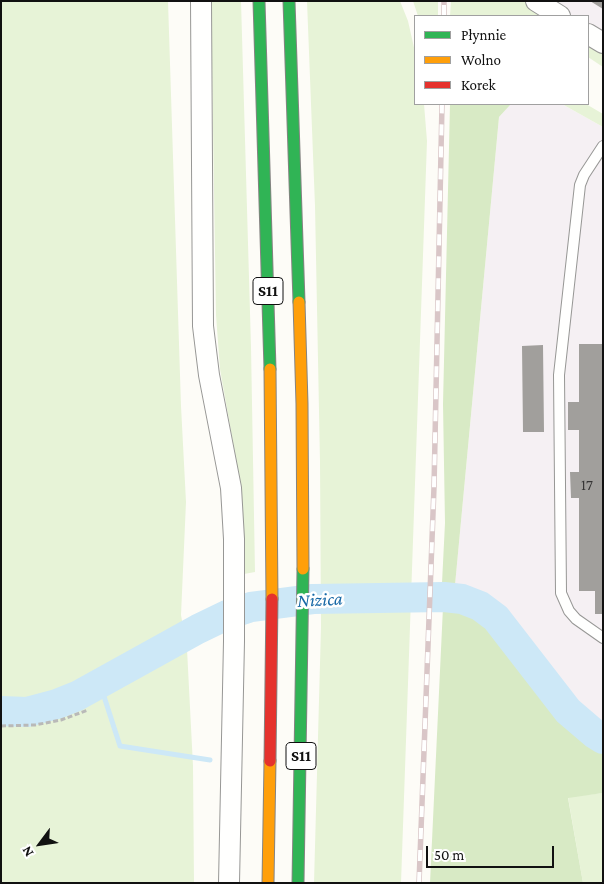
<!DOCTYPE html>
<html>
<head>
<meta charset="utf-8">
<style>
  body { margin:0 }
  #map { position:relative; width:604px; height:884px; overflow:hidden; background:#fdfcf7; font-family:"Crimson Pro",serif }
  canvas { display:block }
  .frame { position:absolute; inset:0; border:2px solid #111; pointer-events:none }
  .legend { position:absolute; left:414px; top:15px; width:175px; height:90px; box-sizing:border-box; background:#fff; border:1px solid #a0a0a0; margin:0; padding:6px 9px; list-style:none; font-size:15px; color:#111 }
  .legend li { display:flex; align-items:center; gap:10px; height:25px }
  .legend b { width:25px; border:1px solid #a0a0a0 }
  .north { position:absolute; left:15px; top:819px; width:50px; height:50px; -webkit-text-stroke:4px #fff; paint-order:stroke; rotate:239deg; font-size:14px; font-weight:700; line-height:20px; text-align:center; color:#111 }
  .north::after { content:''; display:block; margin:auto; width:18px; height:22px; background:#111; clip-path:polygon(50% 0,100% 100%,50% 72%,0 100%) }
  .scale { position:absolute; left:426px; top:846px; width:128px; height:22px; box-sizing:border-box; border:2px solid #111; border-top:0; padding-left:6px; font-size:15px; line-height:18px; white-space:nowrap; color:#111; -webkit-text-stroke:4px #fff; paint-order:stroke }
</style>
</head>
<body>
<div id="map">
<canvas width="604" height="884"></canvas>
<div class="frame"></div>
<ul class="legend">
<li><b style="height:6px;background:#30b455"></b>Płynnie</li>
<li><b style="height:6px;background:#ff9f0a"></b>Wolno</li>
<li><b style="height:6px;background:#e5322d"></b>Korek</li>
</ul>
<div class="north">N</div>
<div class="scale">50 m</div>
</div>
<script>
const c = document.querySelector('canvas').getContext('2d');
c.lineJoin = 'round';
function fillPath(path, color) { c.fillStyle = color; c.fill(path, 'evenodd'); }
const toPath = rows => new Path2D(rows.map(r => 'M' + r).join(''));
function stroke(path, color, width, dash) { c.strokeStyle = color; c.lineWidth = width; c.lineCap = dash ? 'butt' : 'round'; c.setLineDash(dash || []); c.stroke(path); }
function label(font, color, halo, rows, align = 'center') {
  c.font = font + ' "Crimson Pro",serif'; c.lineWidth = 5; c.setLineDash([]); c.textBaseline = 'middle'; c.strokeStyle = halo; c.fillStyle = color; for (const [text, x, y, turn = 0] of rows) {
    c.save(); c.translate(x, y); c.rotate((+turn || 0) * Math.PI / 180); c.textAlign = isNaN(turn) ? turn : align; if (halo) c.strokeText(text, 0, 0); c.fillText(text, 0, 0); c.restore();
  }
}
fillPath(toPath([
  [553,1,603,1,603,36,588,26,588,16,571,16,552,4],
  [511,104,562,104,603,127,603,732,578,713,555,686,517,634,500,615,482,602,464,593,455,585,499,117]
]), '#f5f0f3');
fillPath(toPath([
  [1,1,168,1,181,406,186,502,181,615,187,649,193,766,194,883,1,883],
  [211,1,241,1,251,347,255,572,244,574,243,521,238,471,220,369,216,315],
  [307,1,400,1,408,21,415,52,415,104,424,104,427,141,401,883,314,883,321,627,320,462,315,206],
  [413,1,438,1,438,16,418,16],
  [451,1,524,1,548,16,450,16],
  [588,41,603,51,603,67,588,57],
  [562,104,586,104,603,114,603,127],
  [603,793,603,883,583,883,568,797]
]), '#e7f3d7');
fillPath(toPath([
  [450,104,511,104,499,117,455,585,442,583,445,523,443,404],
  [443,607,460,609,475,615,489,626,561,718,589,742,603,751,603,793,568,798,583,883,430,883]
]), '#d8eac5');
stroke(toPath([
  [100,684,120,746,210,760]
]), '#cde8f7', 5);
stroke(toPath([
  [1,711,27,712,57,704,77,696,198,629,227,615,251,607,313,599,444,597,462,599,480,606,496,618,568,711,595,734,603,739]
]), '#cde8f7', 30);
fillPath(toPath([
  [590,1,603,1,603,9],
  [579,344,603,344,603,614,595,614,595,591,579,591,579,498,571,498,570,472,579,472,579,430,568,430,568,402,579,402],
  [543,345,544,432,523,432,522,346]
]), '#a19f9c');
const lane = toPath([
  [603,146,584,175,580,185,559,375,561,593,569,611,576,619,603,638]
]);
const street = toPath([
  [201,1,203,326,209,375,231,488,234,539,234,641,229,883],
  [536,1,560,16],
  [588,34,603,43]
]);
const fast = toPath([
  [259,1,270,369],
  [289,1,299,302],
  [298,883,303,569]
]);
const slow = toPath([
  [299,302,302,404,303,569],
  [270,369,272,599],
  [268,883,270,761]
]);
const jam = toPath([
  [270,761,272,599]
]);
stroke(lane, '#979795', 12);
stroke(street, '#979795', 22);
stroke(fast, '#858482', 13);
stroke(slow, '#858482', 13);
stroke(jam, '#858482', 13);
stroke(toPath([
  [1,726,35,725,61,720,88,710]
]), '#b9b9b8', 3, [5, 2.5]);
stroke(lane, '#fffffe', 10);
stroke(street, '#fffffe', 20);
stroke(fast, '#30b455', 11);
stroke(slow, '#ff9f0a', 11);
stroke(jam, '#e5322d', 11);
const rail = toPath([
  [444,16,444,1],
  [419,883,434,487,442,104]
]);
stroke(rail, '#d9c6c7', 5.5);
stroke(rail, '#fff', 4, [11]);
label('15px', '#353434', null, [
  ["17",587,485]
]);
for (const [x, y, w] of [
  [268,291,30],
  [301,756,30]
]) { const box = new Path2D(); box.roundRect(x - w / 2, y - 13.5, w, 27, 4); c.fillStyle = '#fff'; c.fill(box); stroke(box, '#111', 1); }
label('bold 16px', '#111', null, [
  ["S11",268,291],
  ["S11",301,756]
]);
label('italic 19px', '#1768a6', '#fff', [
  ["Nizica",320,600,-3]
]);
</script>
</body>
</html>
